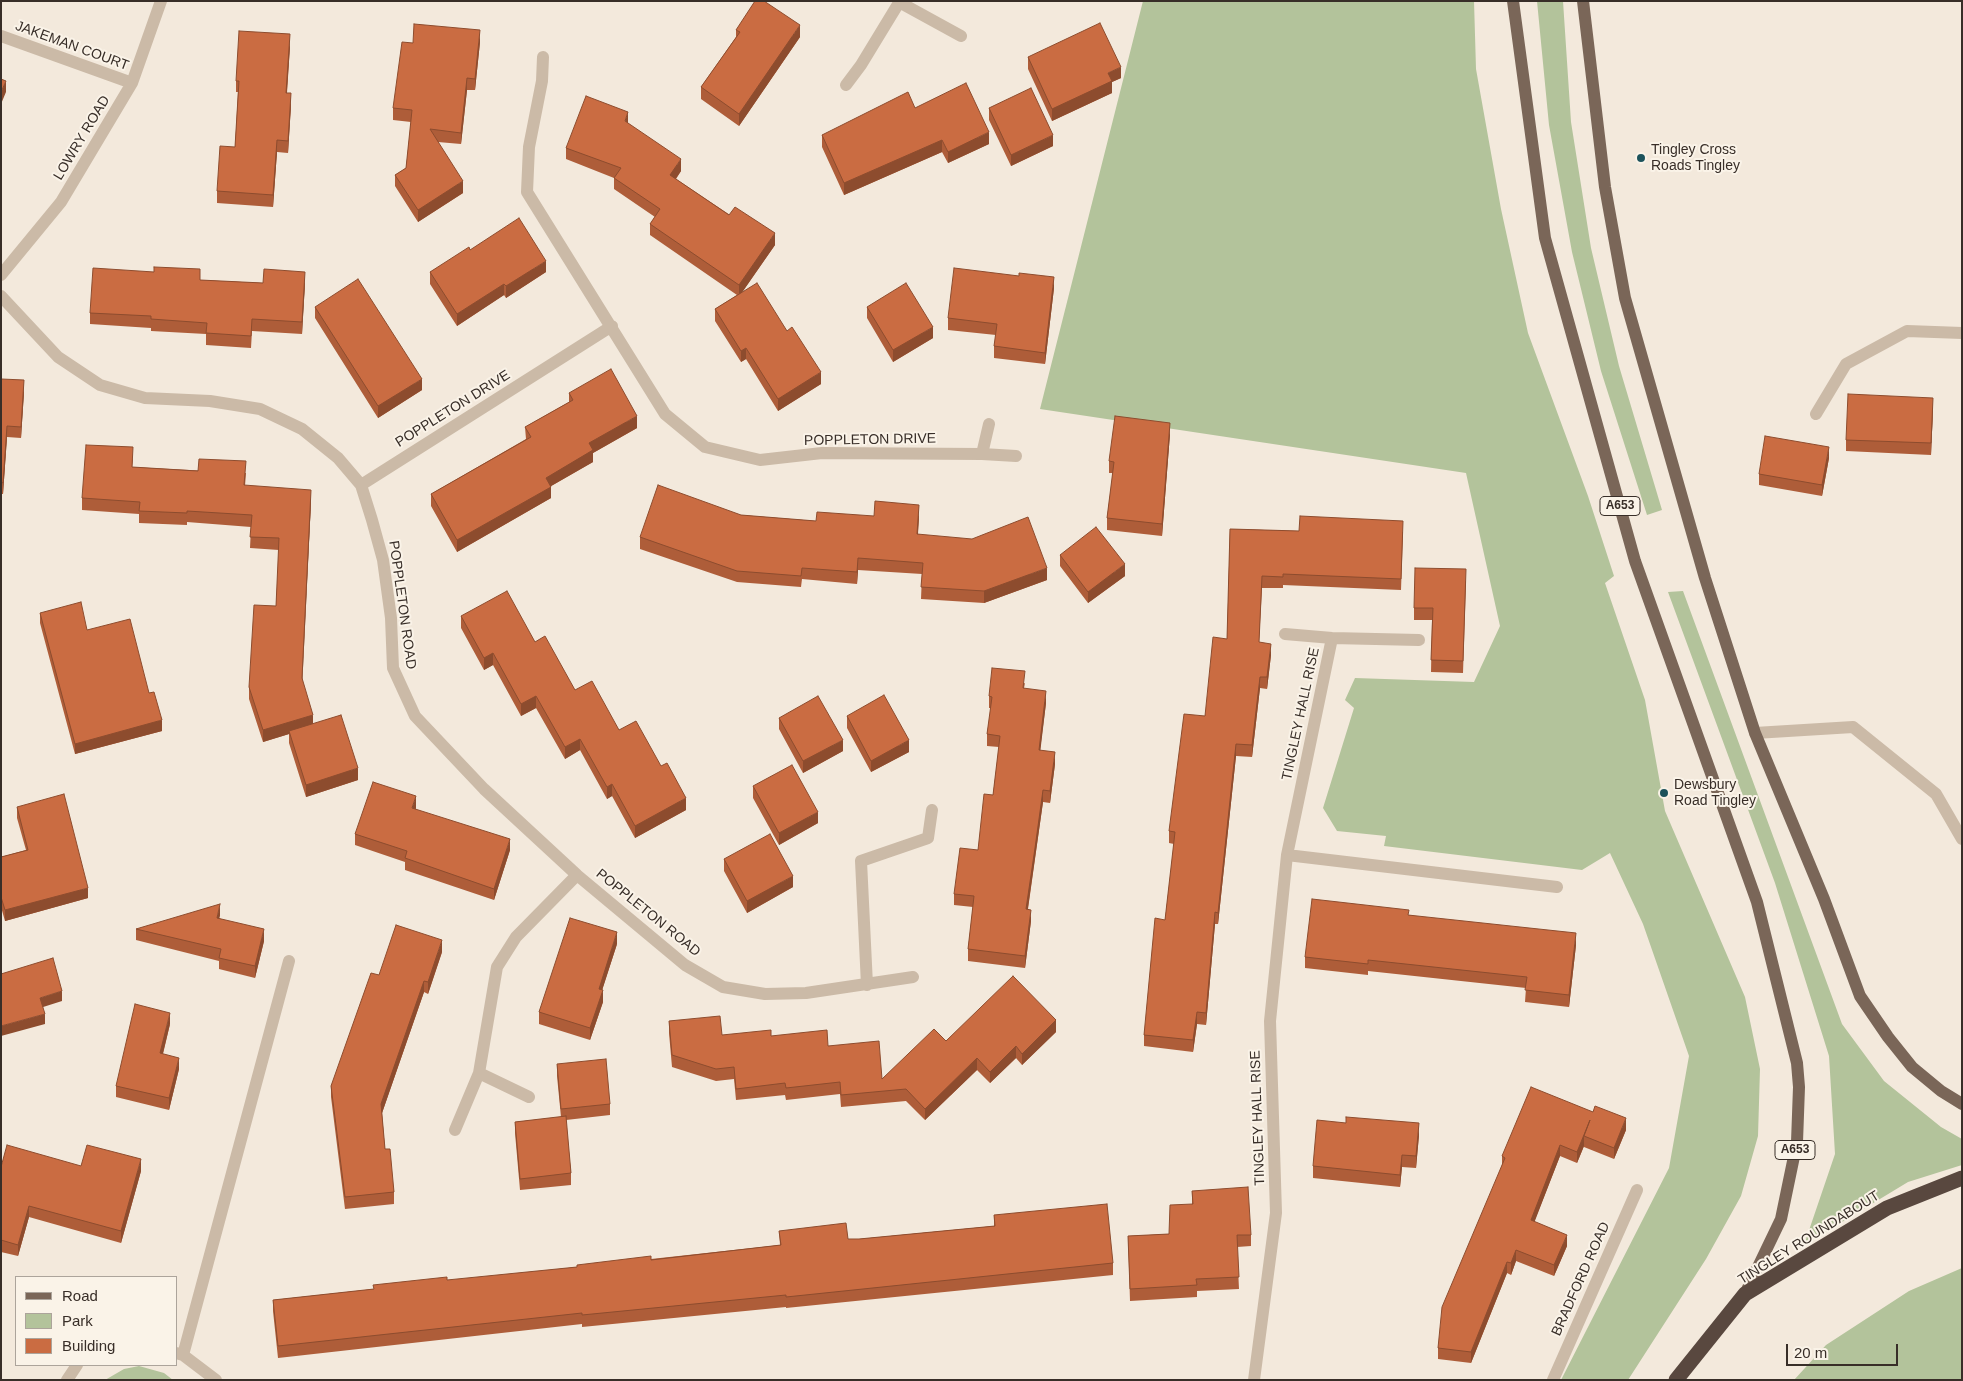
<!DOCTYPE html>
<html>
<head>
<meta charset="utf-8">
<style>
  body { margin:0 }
  #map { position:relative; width:1963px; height:1381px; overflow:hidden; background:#f3e9dc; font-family:Arial,sans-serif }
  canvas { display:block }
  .frame { position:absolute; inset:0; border:2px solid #382e28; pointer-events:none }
  .legend { position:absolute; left:15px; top:1276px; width:162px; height:90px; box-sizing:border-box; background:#faf3e8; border:1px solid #aca49b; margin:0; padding:6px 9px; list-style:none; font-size:15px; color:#382e28 }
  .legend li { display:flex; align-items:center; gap:10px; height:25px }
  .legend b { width:25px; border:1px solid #aca49b }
  .scale { position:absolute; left:1786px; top:1344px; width:112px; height:22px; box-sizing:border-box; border:2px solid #382e28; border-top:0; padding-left:6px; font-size:15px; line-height:18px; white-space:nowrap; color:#382e28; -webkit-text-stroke:4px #faf3e8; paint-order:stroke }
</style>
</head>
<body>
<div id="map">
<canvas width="1963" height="1381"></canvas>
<div class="frame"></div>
<ul class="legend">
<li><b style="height:6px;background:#7a6658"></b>Road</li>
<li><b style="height:14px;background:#b3c39b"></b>Park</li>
<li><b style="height:14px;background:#ca6c42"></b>Building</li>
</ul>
<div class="scale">20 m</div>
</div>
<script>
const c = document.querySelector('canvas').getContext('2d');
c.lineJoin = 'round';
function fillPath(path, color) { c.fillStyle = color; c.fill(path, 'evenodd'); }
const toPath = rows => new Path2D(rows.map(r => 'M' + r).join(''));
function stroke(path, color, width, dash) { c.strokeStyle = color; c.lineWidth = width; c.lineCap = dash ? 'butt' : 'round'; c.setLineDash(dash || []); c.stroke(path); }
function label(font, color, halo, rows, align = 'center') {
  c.font = font + ' Arial,sans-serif'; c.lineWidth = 4; c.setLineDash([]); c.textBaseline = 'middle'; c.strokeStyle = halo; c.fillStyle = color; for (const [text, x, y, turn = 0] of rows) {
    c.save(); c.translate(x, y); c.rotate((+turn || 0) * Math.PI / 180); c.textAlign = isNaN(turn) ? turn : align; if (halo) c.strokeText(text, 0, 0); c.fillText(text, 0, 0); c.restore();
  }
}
fillPath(toPath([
  [1143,1,1474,1,1476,69,1501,209,1528,333,1588,496,1614,576,1605,583,1645,700,1665,811,1745,997,1760,1069,1758,1136,1741,1196,1706,1259,1628,1380,1561,1380,1669,1168,1689,1056,1643,924,1610,853,1582,870,1384,846,1386,836,1337,831,1323,808,1354,708,1345,700,1355,678,1474,682,1500,626,1466,473,1040,409],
  [1537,1,1563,1,1571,122,1591,248,1619,366,1662,510,1647,515,1601,371,1572,252,1549,125],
  [1683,591,1842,1024,1884,1081,1941,1127,1962,1139,1962,1165,1908,1182,1804,1245,1835,1154,1829,1056,1775,883,1668,592],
  [1962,1268,1962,1380,1794,1380,1826,1345,1909,1291],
  [139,1366,164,1373,173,1380,105,1380,124,1369]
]), '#b3c39b');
stroke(toPath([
  [899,2,961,36],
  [1,36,132,83],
  [543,57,542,81,529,147,527,192,665,414,705,447,760,460,822,453,982,454,1016,456],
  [846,85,861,65,900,1],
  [1,275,61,202,132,83,161,1],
  [1,296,58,357,100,385,145,398,210,401,260,409,302,429,338,458,361,485,372,520,383,560,391,618,393,668,415,716,484,789,577,875,685,965,723,987,765,994,806,993,913,977],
  [1816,414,1846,364,1907,331,1962,333],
  [982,454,989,424],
  [361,485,612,326],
  [1285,634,1332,638,1419,640],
  [1755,733,1853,727,1936,794,1962,839],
  [1287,855,1557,887],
  [867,985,861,861,928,838,932,810],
  [479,1073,529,1097],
  [455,1130,479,1073,497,967,516,937,577,875],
  [176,1353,183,1355,216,1380],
  [183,1355,289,961],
  [67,1380,77,1365],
  [1254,1380,1276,1213,1270,1021,1287,855,1332,638],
  [1553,1380,1637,1190]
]), '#cbbaa7', 12);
stroke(toPath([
  [1513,1,1545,238,1635,561,1757,902,1797,1063,1799,1087,1797,1142,1781,1219,1745,1294],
  [1583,1,1605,187,1625,298,1705,578,1755,733,1824,899,1860,996,1888,1037,1912,1067,1941,1091,1962,1104]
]), '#7a6658', 12);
stroke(toPath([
  [1676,1380,1745,1294,1887,1208,1962,1178]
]), '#59483f', 15);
fillPath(toPath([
  [736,30,800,37,739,126,701,99,701,87,736,37],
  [480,42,475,90,467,90,461,144,438,142,463,193,418,222,395,186,395,175,406,168,411,122,393,120,393,108],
  [290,46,287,93,291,105,288,153,277,152,273,207,217,203,217,191,235,147,238,92,236,92,236,81],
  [1028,57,1121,78,1112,82,1112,93,1052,121,1028,69],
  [915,108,989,144,948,163,942,152,844,195,822,147,822,135],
  [989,108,1053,146,1011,166,989,120],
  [628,123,681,171,676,179,775,245,742,292,821,384,778,411,746,359,741,362,715,321,715,309,737,295,650,235,650,224,655,217,614,189,614,178,566,159,566,148],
  [470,250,546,272,506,298,504,295,457,326,430,284,430,272],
  [200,280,263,283,305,283,302,334,252,331,251,348,206,345,206,334,151,331,151,328,90,324,90,313],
  [1054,288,1045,364,994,358,994,346,996,335,948,330,948,318],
  [315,307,422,390,378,418,315,318],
  [867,307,933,338,893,362,867,318],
  [1,379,24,392,21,438,7,437,3,494,1,494],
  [569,393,637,428,593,453,593,462,551,486,551,498,457,552,431,506,431,494,526,439,525,427,569,402],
  [1933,409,1931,455,1846,451,1846,440],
  [1170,434,1162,536,1107,530,1107,518,1113,473,1109,473,1109,461],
  [1829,458,1822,496,1759,485,1759,474],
  [133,459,132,467,246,473,245,486,311,502,302,679,313,724,358,780,306,797,289,743,289,734,263,742,249,699,249,687,276,606,279,550,250,548,251,527,187,522,187,525,139,523,139,514,82,510,82,498],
  [741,515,816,521,874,516,919,516,918,534,1047,580,984,603,921,599,922,574,858,570,857,584,802,579,801,587,737,582,640,549,640,537],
  [1230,529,1299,531,1403,532,1401,590,1283,585,1283,588,1262,588,1259,642,1271,655,1267,689,1260,688,1252,757,1236,756,1218,924,1215,924,1206,1025,1197,1024,1193,1052,1144,1046,1144,1035,1165,920,1174,844,1169,843,1169,831,1205,716,1227,639],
  [1060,555,1125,576,1088,603,1060,566],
  [1466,581,1463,673,1431,672,1432,620,1414,620,1414,608],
  [40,613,149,693,162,731,75,754,40,623],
  [461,616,535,642,575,690,619,730,686,810,635,838,612,796,607,799,580,750,565,759,536,708,521,716,493,665,484,670,461,628],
  [1025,683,1024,688,1046,703,1040,750,1055,764,1050,803,1043,802,1035,859,1028,909,1031,921,1025,968,968,961,968,949,973,907,954,905,954,894,978,850,993,795,999,747,987,746,987,734,991,708,989,708,989,696],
  [847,716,909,752,871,772,847,728],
  [779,718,843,751,803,773,779,729],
  [753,786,818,823,779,845,753,798],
  [17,807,88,898,5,921,1,907,1,857,26,850,17,818],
  [416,808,416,810,510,850,494,900,405,870,405,862,355,845,355,834],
  [724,859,793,887,747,913,724,871],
  [220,915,219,918,264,941,255,978,219,969,219,961,136,940,136,929],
  [1409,915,1576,945,1569,1007,1525,1002,1526,988,1368,971,1368,975,1305,968,1305,957],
  [617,944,602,990,603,1002,590,1040,539,1024,539,1012],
  [442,952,428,994,424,992,382,1113,385,1149,394,1192,394,1204,345,1209,331,1097,331,1086,379,975],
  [669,1021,722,1035,771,1036,828,1046,882,1079,946,1041,1056,1032,1022,1065,1016,1058,990,1083,977,1070,925,1120,906,1101,841,1107,840,1094,786,1100,785,1095,736,1100,734,1079,716,1081,672,1067,669,1033],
  [170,1024,163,1054,179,1069,169,1110,116,1097,116,1086],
  [557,1064,610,1104,610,1115,566,1120,571,1173,571,1185,520,1190,515,1133,515,1122,561,1117,557,1076],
  [1593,1112,1626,1130,1614,1159,1584,1147,1584,1146,1577,1163,1560,1156,1534,1222,1567,1246,1554,1276,1516,1261,1511,1275,1507,1273,1471,1363,1438,1359,1438,1348,1502,1165,1502,1156],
  [1419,1135,1416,1168,1402,1167,1400,1187,1313,1178,1313,1166],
  [81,1166,141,1171,121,1243,29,1217,18,1256,1,1252,1,1167],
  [1192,1191,1251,1235,1251,1246,1237,1247,1239,1289,1197,1291,1197,1297,1130,1301,1128,1236,1169,1234,1192,1204],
  [994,1215,1113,1263,1113,1275,786,1308,786,1307,582,1327,582,1324,278,1358,273,1311,273,1300,780,1245,779,1231,848,1239,859,1239,994,1226]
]), '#ae5d39');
fillPath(toPath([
  [800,25,800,37,739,126,739,114],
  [480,30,480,42,475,90,475,79],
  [290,34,290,46,286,104,286,93],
  [1121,67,1121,78,1112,82,1112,93,1052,121,1052,109,1108,73],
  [467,78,467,90,461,144,461,133],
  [6,81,6,92,1,104,1,92],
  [291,93,291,105,288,153,288,141],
  [628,112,628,124,625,121],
  [989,132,989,144,948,163,948,152],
  [1053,135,1053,146,1011,166,1011,155],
  [277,140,277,152,273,207,273,195],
  [942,140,942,152,844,195,844,183],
  [681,159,681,171,670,187,670,175],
  [463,181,463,193,418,222,418,210],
  [775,233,775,245,739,297,739,285],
  [546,261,546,272,506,298,506,286],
  [305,272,305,283,302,334,302,322],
  [1054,277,1054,288,1045,364,1045,353],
  [504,284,504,295,457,326,457,314],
  [933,327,933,338,893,362,893,350],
  [746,348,746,359,741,362,741,351],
  [821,372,821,384,778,411,778,399],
  [422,379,422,390,378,418,378,406],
  [24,380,24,392,21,438,21,427],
  [1933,398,1933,409,1931,455,1931,443],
  [637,416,637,428,593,453,593,462,546,489,546,478,589,443],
  [1170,423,1170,434,1162,536,1162,524],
  [7,426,7,437,3,494,3,483],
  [1829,447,1829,458,1822,496,1822,485],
  [551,487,551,498,457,552,457,540],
  [311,490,311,502,302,689,302,678],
  [919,505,919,516,917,546,917,534],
  [858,558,858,570,857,584,857,572],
  [1125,564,1125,576,1088,603,1088,592],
  [1047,568,1047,580,984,603,984,591],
  [1271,644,1271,655,1267,689,1267,677],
  [493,653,493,665,484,670,484,658],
  [1260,677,1260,688,1252,757,1252,745],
  [1046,691,1046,703,1039,762,1039,750],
  [536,696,536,708,521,716,521,704],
  [313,715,313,726,289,731,289,734,263,742,263,730],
  [162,720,162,731,75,754,75,744],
  [580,739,580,750,565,759,565,747],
  [843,740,843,751,803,773,803,761],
  [909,740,909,752,871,772,871,761],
  [1236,744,1236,756,1218,924,1218,913],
  [1055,752,1055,764,1050,803,1050,791],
  [358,768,358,780,306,797,306,785],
  [612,784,612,796,607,799,607,787],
  [1043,790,1043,802,1026,921,1026,909],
  [416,796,416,808,412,820,412,808],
  [686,798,686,810,635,838,635,826],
  [818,812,818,823,779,845,779,833],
  [510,839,510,850,494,900,494,889],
  [793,876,793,887,747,913,747,901],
  [88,888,88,898,5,921,5,910],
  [220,904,220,915,217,929,217,918],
  [1031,910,1031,921,1025,968,1025,956],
  [1215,912,1215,924,1206,1025,1206,1013],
  [264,929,264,941,255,978,255,966],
  [617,932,617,944,599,1000,599,989],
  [1576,933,1576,945,1569,1007,1569,995],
  [442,940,442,952,428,994,428,982],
  [424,981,424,992,381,1116,381,1104],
  [603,990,603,1002,590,1040,590,1028],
  [62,991,62,1001,40,1008,40,998],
  [1197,1012,1197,1024,1193,1052,1193,1040],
  [170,1013,170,1024,160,1065,160,1053],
  [45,1014,45,1024,1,1036,1,1026],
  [1056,1020,1056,1032,1022,1065,1022,1054],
  [1016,1046,1016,1058,990,1083,990,1072],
  [179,1058,179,1069,169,1110,169,1098],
  [977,1058,977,1070,925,1120,925,1109],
  [1626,1118,1626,1130,1614,1159,1614,1148],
  [1590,1120,1584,1136,1584,1146,1577,1163,1577,1152],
  [1419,1123,1419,1135,1416,1168,1416,1156],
  [1560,1145,1560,1156,1531,1231,1531,1220],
  [1402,1155,1402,1167,1400,1187,1400,1175],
  [141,1159,141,1171,121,1243,121,1231],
  [29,1206,29,1217,18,1256,18,1245],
  [1567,1235,1567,1246,1554,1276,1554,1265],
  [1516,1250,1516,1261,1511,1275,1511,1263],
  [1507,1262,1507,1273,1471,1363,1471,1352]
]), '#8d4c2e');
const building = toPath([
  [755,1,764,1,800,25,739,114,701,87,740,32,736,30,755,1],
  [1100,23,1121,67,1108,73,1112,81,1052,109,1028,57,1100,23],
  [414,24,480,30,475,79,467,78,461,133,430,129,463,181,418,210,395,175,406,168,412,110,393,108,402,42,413,43,414,24],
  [239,31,290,34,286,93,291,93,288,141,277,140,273,195,217,191,220,146,235,147,239,81,236,81,239,31],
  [1,79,6,81,1,92,1,79],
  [966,83,989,132,948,152,942,140,844,183,822,135,908,92,915,108,966,83],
  [1031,88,1053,135,1011,155,989,108,1031,88],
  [586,96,628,112,625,121,681,159,670,175,729,215,735,207,775,233,739,285,650,224,660,209,614,178,621,168,566,148,586,96],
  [519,218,546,261,506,286,504,284,457,314,430,272,469,247,470,250,519,218],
  [154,267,200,269,200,280,263,283,264,269,305,272,302,322,252,319,251,336,206,333,207,323,151,319,151,316,90,313,93,268,154,272,154,267],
  [954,268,1019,276,1019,273,1054,277,1045,353,994,346,997,324,948,318,954,268],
  [358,279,422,379,378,406,315,307,358,279],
  [757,283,787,331,792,327,821,372,778,399,746,348,741,351,715,309,757,283],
  [906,283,933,327,893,350,867,307,906,283],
  [611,369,637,416,589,443,593,450,546,478,551,487,457,540,431,494,531,437,525,427,573,400,569,393,611,369],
  [1,379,24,380,21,427,7,426,3,483,1,482,1,379],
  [1848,394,1933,398,1931,443,1846,440,1848,394],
  [1115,416,1170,423,1162,524,1107,518,1114,462,1109,461,1115,416],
  [1765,436,1829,447,1822,485,1759,474,1765,436],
  [86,445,133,447,132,467,198,471,199,459,246,461,244,485,311,490,302,678,313,715,263,730,249,687,254,605,276,606,279,538,250,537,252,515,187,511,187,513,139,511,140,502,82,498,86,445],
  [658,485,741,515,816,521,817,512,874,516,875,501,919,505,917,534,972,539,1028,517,1047,568,984,591,921,587,923,563,858,558,857,572,802,568,801,576,737,571,640,537,658,485],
  [1300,516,1403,521,1401,579,1283,574,1283,577,1262,576,1259,642,1271,644,1267,677,1260,677,1252,745,1236,744,1218,913,1215,912,1206,1013,1197,1012,1193,1040,1144,1035,1155,918,1165,920,1175,832,1169,831,1184,714,1205,716,1213,637,1227,639,1230,529,1299,531,1300,516],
  [1096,527,1125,564,1088,592,1060,555,1096,527],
  [1415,568,1466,569,1463,661,1431,660,1433,608,1414,608,1415,568],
  [507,591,535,642,545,636,575,690,592,681,619,730,636,721,661,766,667,763,686,798,635,826,612,784,607,787,580,739,565,747,536,696,521,704,493,653,484,658,461,616,507,591],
  [81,602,87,630,130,619,149,693,154,692,162,720,75,744,40,613,81,602],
  [992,668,1025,671,1023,688,1046,691,1039,750,1055,752,1050,791,1043,790,1035,848,1026,909,1031,910,1025,956,968,949,974,896,954,894,960,848,978,850,984,794,993,795,1000,736,987,734,992,697,989,696,992,668],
  [884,695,909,740,871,761,847,716,884,695],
  [818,696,843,740,803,761,779,718,818,696],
  [341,715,358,768,306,785,289,731,341,715],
  [792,765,818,812,779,833,753,786,792,765],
  [373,782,416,796,412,808,510,839,494,889,405,858,407,851,355,834,373,782],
  [64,794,88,888,5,910,1,897,1,857,28,850,17,807,64,794],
  [770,834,793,876,747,901,724,859,770,834],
  [1312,899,1409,910,1408,915,1576,933,1569,995,1525,990,1527,977,1368,960,1368,964,1305,957,1312,899],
  [220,904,217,918,264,929,255,966,219,958,221,949,136,929,220,904],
  [570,918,617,932,599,989,603,990,590,1028,539,1012,570,918],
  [396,925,442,940,428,982,424,981,381,1104,385,1149,390,1149,394,1192,345,1197,331,1086,371,973,379,975,396,925],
  [53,958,62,991,40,998,45,1014,1,1026,1,974,53,958],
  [1013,976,1056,1020,1022,1054,1016,1046,990,1072,977,1058,925,1109,906,1089,841,1095,840,1082,786,1088,785,1083,736,1089,734,1067,716,1069,672,1055,669,1021,720,1016,722,1035,771,1030,771,1036,827,1030,828,1046,879,1041,882,1079,934,1029,946,1041,1013,976],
  [135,1004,170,1013,160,1053,179,1058,169,1098,116,1086,135,1004],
  [606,1059,610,1104,561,1109,557,1064,606,1059],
  [1531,1087,1593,1112,1595,1106,1626,1118,1614,1148,1584,1136,1590,1120,1577,1152,1560,1145,1531,1220,1567,1235,1554,1265,1516,1250,1511,1263,1507,1262,1471,1352,1438,1348,1442,1307,1505,1158,1502,1156,1531,1087],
  [566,1116,571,1173,520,1179,515,1122,566,1116],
  [1346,1117,1419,1123,1416,1156,1402,1155,1400,1175,1313,1166,1317,1120,1346,1123,1346,1117],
  [7,1145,81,1166,87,1145,141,1159,121,1231,29,1206,18,1245,1,1240,1,1167,7,1145],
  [1248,1187,1251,1235,1237,1235,1239,1277,1196,1279,1197,1285,1130,1289,1128,1236,1169,1234,1170,1205,1193,1204,1192,1191,1248,1187],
  [1107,1204,1113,1263,786,1297,786,1295,582,1315,582,1313,278,1346,273,1300,374,1289,373,1285,447,1277,447,1280,577,1267,577,1265,651,1256,651,1260,781,1245,779,1231,846,1223,848,1239,859,1239,995,1226,994,1215,1107,1204]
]);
fillPath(building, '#ca6c42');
stroke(building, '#8d4c2e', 1);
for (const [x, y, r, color] of [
  [1641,158,5,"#1c525b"],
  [1664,793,5,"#1c525b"]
]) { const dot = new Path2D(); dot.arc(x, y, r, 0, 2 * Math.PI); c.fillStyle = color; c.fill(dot); stroke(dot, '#faf3e8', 2); }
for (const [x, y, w] of [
  [1620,506,40],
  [1795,1150,40]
]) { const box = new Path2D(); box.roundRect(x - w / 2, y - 9.5, w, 19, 4); c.fillStyle = '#faf3e8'; c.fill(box); stroke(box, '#382e28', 1); }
label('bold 12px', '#382e28', null, [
  ["A653",1620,506],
  ["A653",1795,1150]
]);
label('14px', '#382e28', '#faf3e8', [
  ["JAKEMAN COURT",72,46,20],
  ["LOWRY ROAD",82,138,-59],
  ["POPPLETON DRIVE",453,409,-32],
  ["POPPLETON DRIVE",870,440,-1],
  ["POPPLETON ROAD",402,605,82],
  ["TINGLEY HALL RISE",1301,714,-78],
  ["POPPLETON ROAD",648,913,39],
  ["TINGLEY HALL RISE",1258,1118,-92],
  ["TINGLEY ROUNDABOUT",1809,1238,-32],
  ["BRADFORD ROAD",1581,1279,-66]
]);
label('14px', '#382e28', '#faf3e8', [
  ["Tingley Cross",1651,150],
  ["Roads Tingley",1651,166],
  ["Dewsbury",1674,785],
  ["Road Tingley",1674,801]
], 'left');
</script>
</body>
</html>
